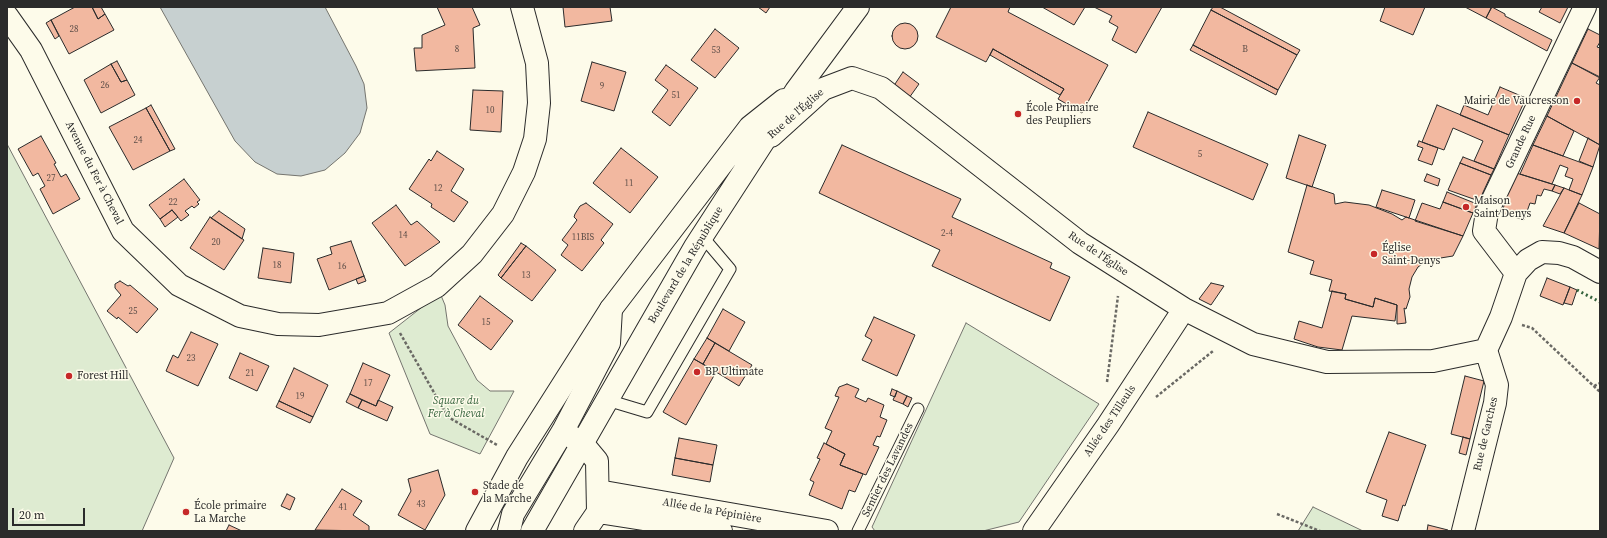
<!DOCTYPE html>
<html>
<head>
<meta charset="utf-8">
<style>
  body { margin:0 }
  #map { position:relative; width:1607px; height:538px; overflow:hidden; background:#fdfbea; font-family:"Source Serif 4",serif }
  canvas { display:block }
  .frame { position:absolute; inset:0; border:8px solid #2b2b2b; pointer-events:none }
  .scale { position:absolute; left:12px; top:508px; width:73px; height:18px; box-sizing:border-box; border:2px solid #2b2b2b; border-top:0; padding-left:5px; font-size:12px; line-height:14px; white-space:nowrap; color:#2b2b2b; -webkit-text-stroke:3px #fdfbea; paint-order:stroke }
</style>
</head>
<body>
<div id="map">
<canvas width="1607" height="538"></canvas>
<div class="frame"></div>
<div class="scale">20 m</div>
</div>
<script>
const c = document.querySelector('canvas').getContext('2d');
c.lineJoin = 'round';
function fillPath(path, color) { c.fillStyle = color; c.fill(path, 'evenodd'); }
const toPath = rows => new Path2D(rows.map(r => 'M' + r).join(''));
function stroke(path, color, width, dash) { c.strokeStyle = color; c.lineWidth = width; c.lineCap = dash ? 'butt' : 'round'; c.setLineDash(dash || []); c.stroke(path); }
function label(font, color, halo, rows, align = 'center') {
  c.font = font + ' "Source Serif 4",serif'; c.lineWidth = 3; c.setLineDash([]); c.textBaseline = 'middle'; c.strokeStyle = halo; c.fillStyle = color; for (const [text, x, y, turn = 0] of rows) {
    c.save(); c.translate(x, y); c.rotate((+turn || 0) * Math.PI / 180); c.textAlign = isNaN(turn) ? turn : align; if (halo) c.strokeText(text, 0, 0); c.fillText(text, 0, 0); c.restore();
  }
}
const green = toPath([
  [7,144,174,458,142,531,7,531,7,144],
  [440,293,445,305,448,326,477,380,490,391,514,391,480,454,430,434,389,333,440,293],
  [966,323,1099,404,1019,522,983,531,875,531,872,527,966,323],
  [1313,507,1363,531,1298,531,1313,507]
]);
fillPath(green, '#deebd1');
stroke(green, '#74746e', 1);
const water = toPath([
  [160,7,325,7,356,66,364,84,367,108,360,133,345,153,325,170,301,176,277,174,255,162,235,141,160,7]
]);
fillPath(water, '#c7d0d0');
stroke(water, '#74746e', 1);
const building = toPath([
  [75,7,92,7,98,19,105,14,114,30,69,54,51,20,75,7],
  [92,7,101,7,105,14,98,19,92,7],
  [437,7,472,7,480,25,473,28,475,68,416,71,414,48,422,48,422,35,445,25,437,7],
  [563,7,610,7,612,21,565,27,563,7],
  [758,7,770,7,766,13,758,7],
  [951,7,1010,7,1008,12,1108,65,1082,113,1058,99,1064,89,993,49,986,62,936,37,951,7],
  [1042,7,1085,7,1074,25,1042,7],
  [1094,7,1162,7,1136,53,1112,40,1118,27,1109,22,1112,16,1094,7],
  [1213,7,1220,7,1300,50,1297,55,1211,10,1213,7],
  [1385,7,1425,7,1413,35,1380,21,1385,7],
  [1465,7,1488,7,1491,8,1486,18,1465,7],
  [1492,7,1505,14,1505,16,1552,40,1547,51,1486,18,1492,7],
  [1542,7,1568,7,1560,23,1539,12,1542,7],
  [1211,10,1297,55,1278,90,1193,45,1211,10],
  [51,20,59,36,55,39,46,23,51,20],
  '892 36a13 13 0 1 1 26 0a13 13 0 1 1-26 0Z',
  [715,29,739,48,715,78,691,60,715,29],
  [1588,29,1600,35,1600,42,1597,47,1600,48,1600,78,1572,63,1588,29],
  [1193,45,1278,90,1276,95,1190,50,1193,45],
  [993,49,1064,89,1060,95,990,55,993,49],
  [117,61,127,80,121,82,111,64,117,61],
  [592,62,626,72,614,111,581,101,592,62],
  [1572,63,1600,77,1596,83,1600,85,1600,145,1547,116,1572,63],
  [111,64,121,82,127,80,135,95,101,113,84,80,111,64],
  [666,65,698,88,670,126,652,112,668,90,655,80,666,65],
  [903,72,919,84,909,98,893,87,903,72],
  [1500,87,1526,98,1509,135,1460,115,1464,105,1488,115,1500,87],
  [473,90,503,91,501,132,470,130,473,90],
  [151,105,175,149,170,151,146,108,151,105],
  [1437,105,1509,135,1494,169,1474,161,1483,141,1453,128,1444,150,1422,142,1437,105],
  [146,108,170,151,133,170,109,127,146,108],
  [1148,112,1268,164,1253,200,1133,147,1148,112],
  [1547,116,1574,131,1563,156,1533,145,1547,116],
  [1299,135,1326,145,1312,187,1286,178,1299,135],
  [41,136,56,163,54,164,61,177,66,174,80,199,53,214,40,189,45,186,38,173,33,176,18,149,41,136],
  [1588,138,1600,145,1593,167,1579,161,1588,138],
  [1419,141,1438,148,1432,165,1418,160,1423,148,1417,146,1419,141],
  [842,145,961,199,952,217,1052,263,1050,268,1070,277,1050,321,932,266,940,250,819,193,842,145],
  [1533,145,1593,167,1582,195,1569,190,1573,179,1565,176,1568,168,1560,165,1552,184,1520,174,1533,145],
  [621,148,658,177,630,213,593,183,621,148],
  [437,151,464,169,451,191,468,202,454,222,431,207,432,204,409,189,429,159,431,161,437,151],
  [1463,157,1494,169,1491,175,1460,163,1463,157],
  [1460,163,1491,175,1479,201,1448,190,1460,163],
  [1513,172,1555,185,1552,191,1544,189,1541,196,1537,195,1535,204,1530,203,1524,220,1502,213,1513,172],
  [1427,174,1440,179,1438,186,1424,181,1427,174],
  [184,179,200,200,197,202,199,204,194,208,192,206,185,211,189,215,181,221,172,210,160,219,149,205,184,179],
  [1307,185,1334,194,1335,204,1345,202,1369,205,1392,214,1402,220,1406,217,1463,236,1453,256,1428,260,1418,267,1412,277,1409,289,1410,297,1406,309,1404,308,1406,323,1397,324,1397,305,1375,298,1373,307,1345,299,1346,294,1329,291,1332,280,1310,274,1314,261,1288,252,1307,185],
  [1555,185,1564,188,1560,194,1552,191,1555,185],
  [1564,188,1582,195,1564,233,1543,226,1564,188],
  [1382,190,1415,200,1409,218,1376,207,1382,190],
  [1447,192,1477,204,1473,213,1443,202,1447,192],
  [1443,202,1473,213,1463,236,1415,221,1422,203,1440,209,1443,202],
  [586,203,613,224,601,240,604,243,582,271,561,255,568,245,562,240,577,220,574,217,575,214,580,206,586,203],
  [1579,203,1600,214,1599,249,1564,233,1579,203],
  [396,205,411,225,417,221,440,242,405,266,372,223,396,205],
  [172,210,178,217,165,227,160,219,172,210],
  [219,211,245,229,242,239,211,218,219,211],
  [210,217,244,240,224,270,190,248,210,217],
  [351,241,364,276,329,290,317,259,332,254,330,247,351,241],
  [521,243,526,246,501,278,498,275,521,243],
  [526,246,556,270,532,301,501,278,526,246],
  [263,248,294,253,291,283,258,278,263,248],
  [364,276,366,281,358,284,356,279,364,276],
  [1547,278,1570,287,1563,305,1540,296,1547,278],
  [120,281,128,286,130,285,158,309,137,333,118,317,117,319,107,311,121,295,115,288,115,284,120,281],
  [1211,283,1224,286,1211,305,1199,299,1211,283],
  [1570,287,1577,290,1572,305,1564,303,1570,287],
  [1332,291,1346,294,1345,299,1373,307,1375,298,1397,305,1395,321,1352,316,1342,350,1318,347,1294,339,1299,321,1322,328,1332,291],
  [480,296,513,321,491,350,458,325,480,296],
  [723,309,745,322,729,351,707,338,723,309],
  [874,317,915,335,897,376,862,360,872,340,865,336,874,317],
  [191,332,218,344,198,386,166,371,173,355,178,358,191,332],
  [707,338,715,343,703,364,694,359,707,338],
  [715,343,752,365,739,386,703,364,715,343],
  [240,353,269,366,257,391,229,378,240,353],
  [694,359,716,372,686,425,663,412,694,359],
  [363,363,390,375,376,406,350,394,363,363],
  [294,368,328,385,313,417,279,401,294,368],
  [1465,376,1484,381,1470,439,1451,434,1465,376],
  [847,384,859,389,855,397,866,402,868,398,884,405,880,417,887,420,880,437,877,436,873,445,879,447,866,475,840,465,845,454,826,444,832,431,825,428,839,397,835,396,839,387,847,384],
  [892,389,897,391,895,397,890,395,892,389],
  [897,391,907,396,903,404,893,400,897,391],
  [350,394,362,400,358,408,346,402,350,394],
  [907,396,912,398,908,407,903,404,907,396],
  [362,400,376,406,378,400,393,407,387,421,358,408,362,400],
  [279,401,313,417,310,423,276,407,279,401],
  [1389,432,1426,445,1405,506,1403,505,1398,521,1382,516,1387,500,1366,492,1389,432],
  [1463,437,1470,439,1466,455,1459,453,1463,437],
  [679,438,717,445,713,465,675,458,679,438],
  [824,443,845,454,840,465,863,474,855,492,849,490,842,509,809,495,814,482,810,480,820,459,817,458,824,443],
  [675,458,713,465,710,482,672,475,675,458],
  [438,470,445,495,425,530,398,515,411,491,408,479,438,470],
  [342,489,362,501,353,515,369,526,369,531,315,530,342,489],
  [287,494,295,498,290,510,281,506,287,494],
  [229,525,242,531,226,531,229,525],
  [1428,525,1448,530,1448,531,1427,531,1428,525]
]);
fillPath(building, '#f2b8a0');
stroke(building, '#2b2b2b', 1);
const lane = toPath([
  [607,400,647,412,730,269,702,236],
  [858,531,918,409]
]);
const street = toPath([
  [7,16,31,50,123,231,179,285,240,316,278,324,319,325,388,313,437,286,472,254,503,214,524,172,535,139,539,103,537,63,522,7],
  [771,136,823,89,852,78,881,88,1080,243,1184,309,1253,344,1327,362,1433,361,1486,350],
  [1516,273,1484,231,1487,212,1585,7],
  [567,434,582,443,597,461,598,512,585,531],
  [598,491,827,531],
  [598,512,721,531],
  [509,531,513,514,563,431,609,343,611,309],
  [1034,531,1108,425,1184,309],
  [1463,531,1495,403,1497,385,1486,350,1501,317,1516,273,1528,260,1542,252,1559,253,1573,257,1600,272]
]);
const primary = toPath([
  [477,531,517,457,611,309,750,127,784,100],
  [532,531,695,247,796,91,858,7]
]);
stroke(lane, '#2b2b2b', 13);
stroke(street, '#2b2b2b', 24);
stroke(primary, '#2b2b2b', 24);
stroke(toPath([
  [1522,325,1532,328,1600,392],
  [400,333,448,417,497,445],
  [1107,382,1118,296],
  [1594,386,1600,383],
  [1156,397,1213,351],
  [1277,514,1320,531]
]), '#6a6964', 2.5, [3, 2]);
stroke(lane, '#fdfbea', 11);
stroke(street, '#fdfbea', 22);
stroke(primary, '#fdfbea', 22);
stroke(toPath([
  [1577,290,1600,302]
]), '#34623c', 3, [2, 3]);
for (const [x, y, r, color] of [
  [1577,101,4,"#c62828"],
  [1018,114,4,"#c62828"],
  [1466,207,4,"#c62828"],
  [1374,254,4,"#c62828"],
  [697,372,4,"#c62828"],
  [69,376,4,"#c62828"],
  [475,492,4,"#c62828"],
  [186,512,4,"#c62828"]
]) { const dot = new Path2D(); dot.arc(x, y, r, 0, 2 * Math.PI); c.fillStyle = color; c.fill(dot); stroke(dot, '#fdfbea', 1.5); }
label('9px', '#5d4e48', null, [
  ["28",74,30],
  ["8",457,50],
  ["B",1245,50],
  ["53",716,51],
  ["26",105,86],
  ["9",602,87],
  ["51",676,96],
  ["10",490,111],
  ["24",138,141],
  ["5",1200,155],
  ["27",51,179],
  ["11",629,184],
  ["12",438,189],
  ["22",173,203],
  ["2-4",947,234],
  ["14",403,236],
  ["11BIS",583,238],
  ["20",216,243],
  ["18",277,266],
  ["16",342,267],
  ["13",526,276],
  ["25",133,312],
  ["15",486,323],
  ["23",191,359],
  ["21",250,374],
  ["17",368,384],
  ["19",300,397],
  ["43",421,505],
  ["41",343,508]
]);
label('11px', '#2b2b2b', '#fdfbea', [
  ["Mairie de Vaucresson",1569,101,"right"],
  ["École Primaire",1026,108],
  ["des Peupliers",1026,121],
  ["Maison",1474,201],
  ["Saint Denys",1474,214],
  ["Église",1382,248],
  ["Saint-Denys",1382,261],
  ["BP Ultimate",705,372],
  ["Forest Hill",77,376],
  ["Stade de",483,486],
  ["la Marche",483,499],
  ["École primaire",194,506],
  ["La Marche",194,519]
], 'left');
label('11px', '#2b2b2b', '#fdfbea', [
  ["Rue de l'Église",796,114,-41],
  ["Grande Rue",1521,142,-65],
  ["Avenue du Fer à Cheval",94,173,63],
  ["Rue de l'Église",1098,254,34],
  ["Boulevard de la République",686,265,-59],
  ["Allée des Tilleuls",1110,421,-56],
  ["Rue de Garches",1486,434,-77],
  ["Sentier des Lavandes",888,470,-64],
  ["Allée de la Pépinière",712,511,10]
]);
label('italic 11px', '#34623c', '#fdfbea', [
  ["Square du",456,401],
  ["Fer à Cheval",456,414]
]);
</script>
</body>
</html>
